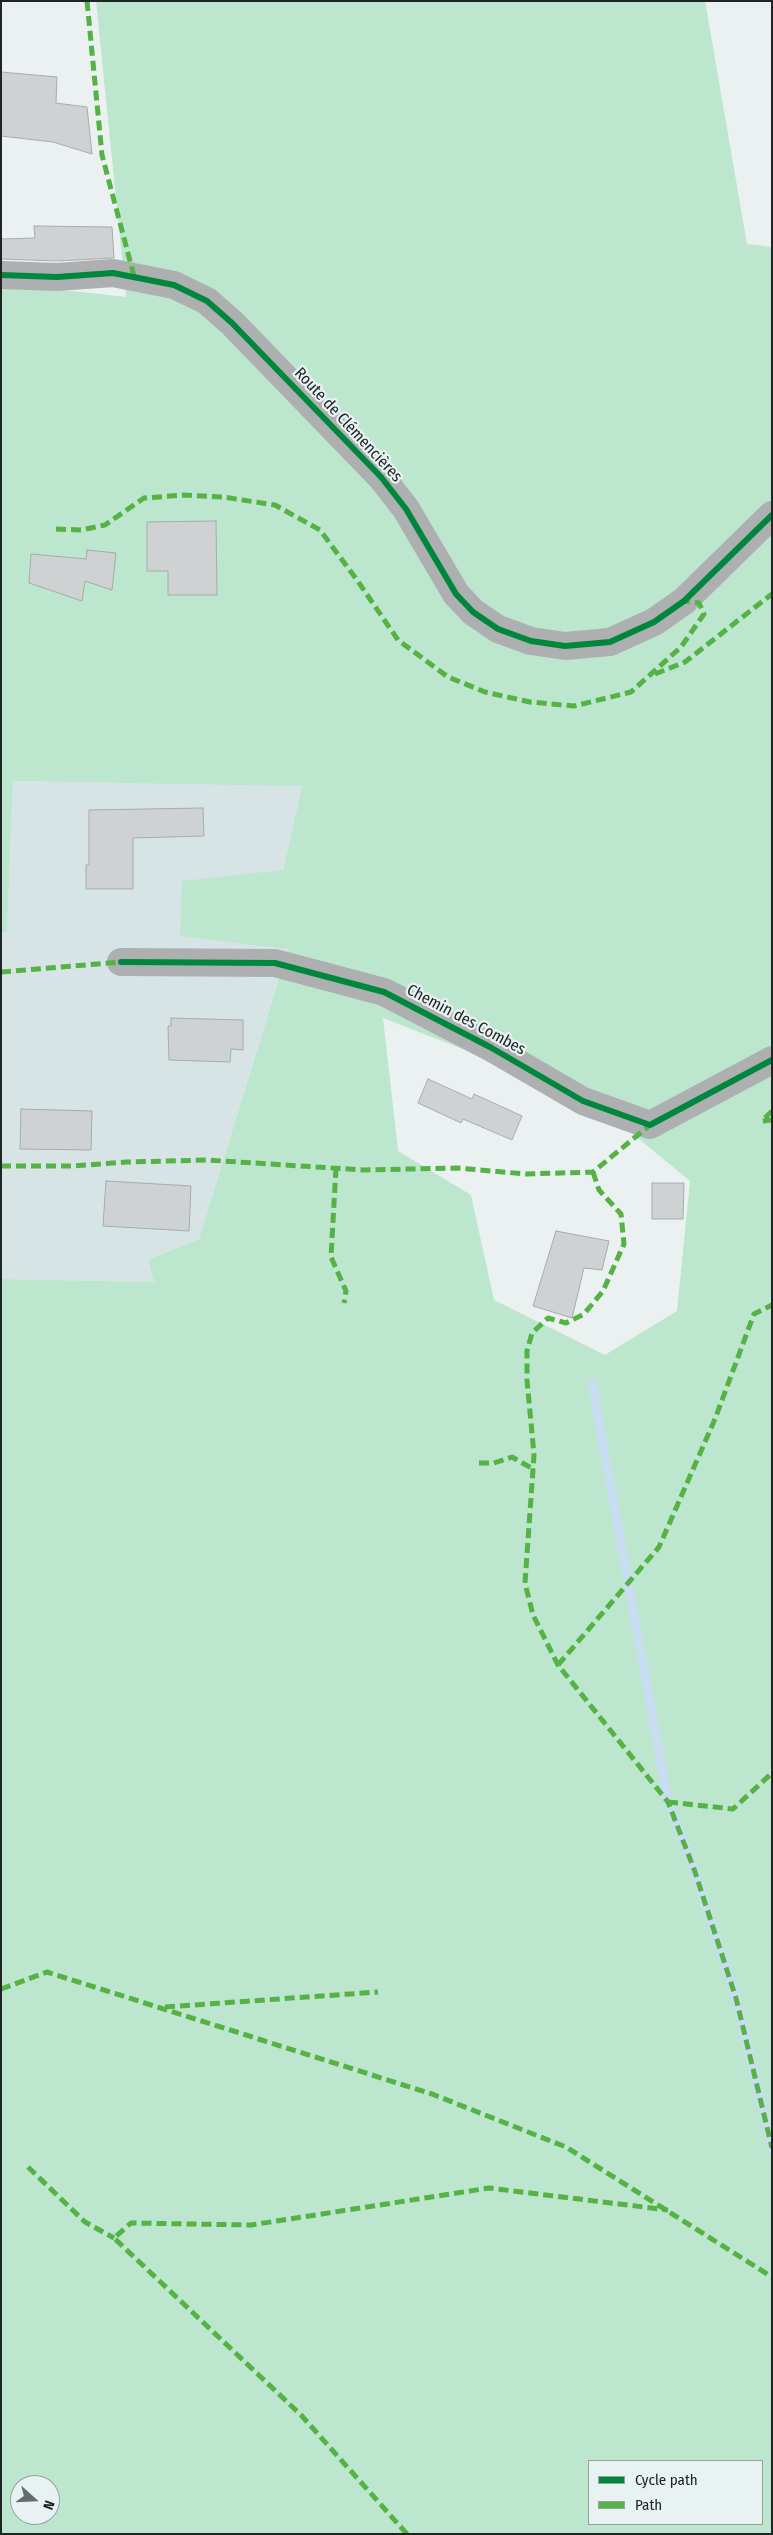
<!DOCTYPE html>
<html>
<head>
<meta charset="utf-8">
<style>
  body { margin:0 }
  #map { position:relative; width:773px; height:2535px; overflow:hidden; background:#ebf0f1; font-family:"Fira Sans Condensed",sans-serif }
  canvas { display:block }
  .frame { position:absolute; inset:0; border:2px solid #202424; pointer-events:none }
  .legend { position:absolute; left:588px; top:2460px; width:175px; height:65px; box-sizing:border-box; background:#e9f2f3; border:1px solid #99a0a0; margin:0; padding:6px 9px; list-style:none; font-size:15px; color:#202424 }
  .legend li { display:flex; align-items:center; gap:10px; height:25px }
  .legend b { width:25px; border:1px solid #99a0a0 }
  .north { position:absolute; left:10px; top:2475px; width:50px; height:50px; box-sizing:border-box; background:#e9f2f3; border:1px solid #99a0a0; border-radius:50%; rotate:110deg; font-size:14px; font-weight:700; line-height:20px; text-align:center; color:#202424 }
  .north::after { content:''; display:block; margin:auto; width:18px; height:22px; background:#676b6c; clip-path:polygon(50% 0,100% 100%,50% 72%,0 100%) }
</style>
</head>
<body>
<div id="map">
<canvas width="773" height="2535"></canvas>
<div class="frame"></div>
<ul class="legend">
<li><b style="height:6px;background:#00873e"></b>Cycle path</li>
<li><b style="height:6px;background:#55b245"></b>Path</li>
</ul>
<div class="north">N</div>
</div>
<script>
const c = document.querySelector('canvas').getContext('2d');
c.lineJoin = 'round';
function fillPath(path, color) { c.fillStyle = color; c.fill(path, 'evenodd'); }
const toPath = rows => new Path2D(rows.map(r => 'M' + r).join(''));
function stroke(path, color, width, dash) { c.strokeStyle = color; c.lineWidth = width; c.lineCap = dash ? 'butt' : 'round'; c.setLineDash(dash || []); c.stroke(path); }
function label(font, color, halo, rows, align = 'center') {
  c.font = font + ' "Fira Sans Condensed",sans-serif'; c.lineWidth = 4.5; c.setLineDash([]); c.textBaseline = 'middle'; c.strokeStyle = halo; c.fillStyle = color; for (const [text, x, y, turn = 0] of rows) {
    c.save(); c.translate(x, y); c.rotate((+turn || 0) * Math.PI / 180); c.textAlign = isNaN(turn) ? turn : align; if (halo) c.strokeText(text, 0, 0); c.fillText(text, 0, 0); c.restore();
  }
}
fillPath(toPath([
  [13,781,302,785,283,870,180,936,288,948,199,1239,148,1260,154,1282,1,1279,1,932,7,932]
]), '#d7e4e6');
fillPath(toPath([
  [96,1,705,1,747,244,772,247,772,2534,1,2534,1,1279,154,1282,148,1260,199,1239,288,949,180,936,182,881,283,870,302,786,13,781,7,932,1,932,1,283,126,297],
  [383,1018,589,1098,690,1181,677,1311,605,1355,494,1300,471,1195,398,1151],
  [589,2461,762,2461,762,2524,589,2524],
  [20,2485,50,2485,50,2515,20,2515]
]), '#bce6cd');
stroke(toPath([
  [592,1383,668,1802,694,1869,736,1998,772,2148]
]), '#c9ddf2', 9);
const building = toPath([
  [1,72,57,77,56,103,87,107,92,154,53,142,1,136,1,72],
  [34,226,112,227,114,258,57,261,1,259,1,239,35,238,34,226],
  [216,521,217,595,168,595,168,571,147,571,147,522,216,521],
  [87,550,116,553,112,590,85,581,82,601,29,583,31,554,86,559,87,550],
  [203,808,204,836,133,838,133,889,86,889,86,865,89,865,89,810,203,808],
  [171,1018,243,1020,243,1050,231,1049,230,1062,169,1060,168,1026,171,1026,171,1018],
  [428,1079,472,1099,474,1094,522,1116,512,1140,463,1119,461,1123,418,1103,428,1079],
  [21,1109,92,1111,91,1150,20,1149,21,1109],
  [106,1181,191,1186,189,1231,103,1226,106,1181],
  [652,1183,684,1183,683,1219,652,1219,652,1183],
  [556,1231,609,1241,602,1270,584,1268,572,1318,533,1306,556,1231]
]);
fillPath(building, '#ced2d3');
stroke(building, '#a7abac', 1);
stroke(toPath([
  [121,962,275,963,384,992,490,1047,583,1101,650,1125,772,1060]
]), '#adafb0', 28);
stroke(toPath([
  [1,275,57,277,113,273,174,285,207,301,232,323,381,477,406,509,456,594,473,612,498,629,531,641,565,646,610,642,654,622,684,601,772,515]
]), '#adafb0', 28);
stroke(toPath([
  [87,1,102,155,134,276],
  [56,529,81,530,105,525,144,498,184,495,223,497,275,505,320,530,357,580,398,640,448,677,485,692,530,702,574,706,631,692,681,647,704,614,699,603,684,601],
  [655,674,685,662,772,594],
  [1,972,121,962],
  [772,1111,762,1121,772,1120],
  [1,1166,74,1166,126,1162,207,1160,364,1170,457,1168,526,1174,593,1172,650,1125],
  [336,1168,331,1257,346,1291,344,1303],
  [593,1172,599,1190,621,1214,624,1244,603,1291,584,1314,566,1323,548,1318,532,1333,527,1351,527,1380,534,1455,525,1583,533,1615,558,1665,668,1802,694,1869,736,1998,772,2148],
  [479,1463,494,1463,512,1457,533,1469],
  [558,1665,659,1547,715,1419,754,1314,772,1305],
  [668,1802,733,1809,772,1773],
  [1,1989,47,1972,432,2094,566,2147,772,2277],
  [165,2007,378,1992],
  [28,2167,85,2222,114,2238],
  [407,2534,301,2415,114,2238,131,2223,251,2225,489,2188,668,2210]
]), '#55b245', 5, [10, 5]);
stroke(toPath([
  [1,275,57,277,113,273,174,285,207,301,232,323,381,477,406,509,456,594,473,612,498,629,531,641,565,646,610,642,654,622,684,601,772,515],
  [121,962,275,963,384,992,490,1047,583,1101,650,1125,772,1060]
]), '#00873e', 6);
label('16px', '#202424', '#e9f2f3', [
  ["Route de Clémencières",348,425,47],
  ["Chemin des Combes",466,1020,28]
]);
</script>
</body>
</html>
